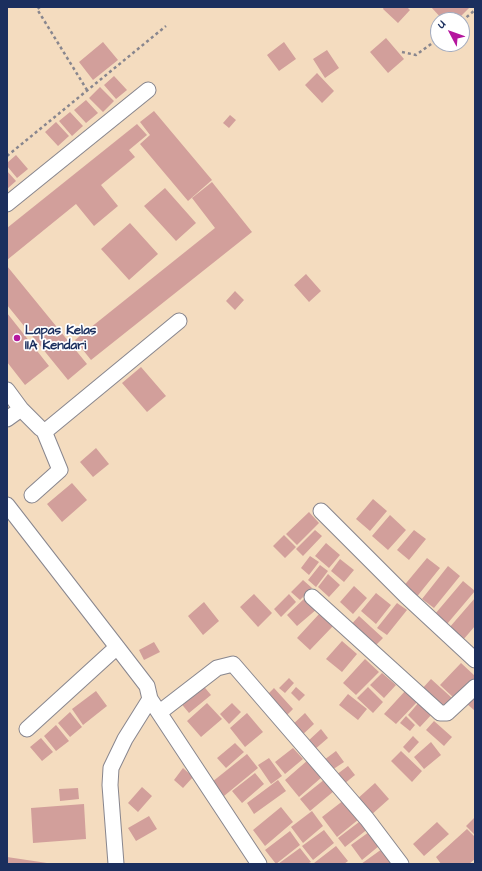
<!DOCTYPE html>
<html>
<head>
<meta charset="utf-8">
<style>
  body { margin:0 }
  #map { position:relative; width:482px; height:871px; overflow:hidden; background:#f4dcbf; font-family:"Architects Daughter",sans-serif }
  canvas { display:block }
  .frame { position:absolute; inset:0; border:8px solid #1b2f5e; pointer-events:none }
  .north { position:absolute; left:430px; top:12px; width:40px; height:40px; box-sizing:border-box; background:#fff; border:1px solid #a4acbf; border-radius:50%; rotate:311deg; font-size:11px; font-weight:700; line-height:16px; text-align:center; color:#1b2f5e }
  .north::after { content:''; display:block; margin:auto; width:14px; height:18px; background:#b5179e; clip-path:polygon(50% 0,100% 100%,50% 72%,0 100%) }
</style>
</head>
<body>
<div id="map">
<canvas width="482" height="871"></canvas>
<div class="frame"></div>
<div class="north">U</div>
</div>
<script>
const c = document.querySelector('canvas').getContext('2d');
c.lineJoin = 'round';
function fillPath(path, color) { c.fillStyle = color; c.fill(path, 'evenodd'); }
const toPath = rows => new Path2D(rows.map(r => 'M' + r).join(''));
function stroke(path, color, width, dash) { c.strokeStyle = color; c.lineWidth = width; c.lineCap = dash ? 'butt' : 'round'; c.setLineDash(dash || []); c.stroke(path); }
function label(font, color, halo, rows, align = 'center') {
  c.font = font + ' "Architects Daughter",sans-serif'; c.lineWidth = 3.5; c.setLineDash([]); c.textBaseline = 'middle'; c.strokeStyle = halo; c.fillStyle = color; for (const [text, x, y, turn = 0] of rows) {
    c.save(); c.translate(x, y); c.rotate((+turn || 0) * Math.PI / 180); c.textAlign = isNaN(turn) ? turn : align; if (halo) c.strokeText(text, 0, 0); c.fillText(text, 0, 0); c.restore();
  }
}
fillPath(toPath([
  [384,7,407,7,410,10,398,23,383,9],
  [431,7,470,7,457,20,443,20],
  [386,38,404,59,388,73,370,52],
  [103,42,118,60,93,80,79,62],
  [284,42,296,59,279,71,267,55],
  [327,50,339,68,325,78,313,59],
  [317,73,334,91,322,103,305,85],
  [114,76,127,90,116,99,104,85],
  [100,87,114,101,103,112,89,98],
  [86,100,98,113,86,123,74,110],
  [154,111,212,180,188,201,140,144,150,135,140,122],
  [70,112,83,126,72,136,59,121],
  [230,115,236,120,229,128,223,123],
  [56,122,69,136,58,146,45,132],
  [137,124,147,135,129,150,135,157,101,185,118,206,94,226,76,204,7,260,7,228],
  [16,155,28,169,17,178,7,166,7,163],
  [7,171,16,181,7,189],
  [212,182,252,232,91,360,75,340,215,228,192,198],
  [165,188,196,223,176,241,144,206],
  [130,223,158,254,129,280,101,249],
  [7,266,87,364,68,380,7,305],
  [306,274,321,291,309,302,294,285],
  [235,291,244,300,235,310,226,301],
  [7,313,49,366,25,385,7,362],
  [141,367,166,396,147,412,122,383],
  [96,448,109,464,93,477,80,462],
  [72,483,87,500,62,522,47,504],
  [373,499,387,511,370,531,356,519],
  [309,512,319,523,297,545,286,534],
  [390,515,406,530,388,550,372,536],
  [315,530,322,536,303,556,296,549],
  [414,530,426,539,409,560,397,550],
  [284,535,296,547,285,558,273,546],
  [326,543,340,555,329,568,315,556],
  [310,556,319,562,309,575,301,568],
  [427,558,440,568,415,599,402,588],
  [340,559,354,570,344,582,331,571],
  [320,565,328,571,316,587,308,580],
  [448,566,460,576,434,608,422,599],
  [328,574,340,585,329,597,318,587],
  [303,580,312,588,300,600,291,592],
  [463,581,475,591,447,624,435,614],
  [354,586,367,598,353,614,340,602],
  [376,593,391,605,376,624,361,611],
  [254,594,272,613,258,627,240,607],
  [289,594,296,602,281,617,274,609],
  [306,597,317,609,297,626,287,615],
  [475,598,475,626,463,640,449,628],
  [204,602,219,621,203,635,188,616],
  [397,603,407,610,387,635,377,628],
  [320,613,334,625,310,650,297,638],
  [359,616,383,638,371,650,348,628],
  [342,641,357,654,342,672,326,659],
  [154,642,160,652,144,660,139,650],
  [365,659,379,672,356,695,343,683],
  [461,663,475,676,475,678,455,699,440,685],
  [382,673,396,685,384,698,370,685],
  [289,678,294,683,285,693,279,688],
  [431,679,452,698,443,709,421,690],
  [201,683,211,695,189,713,179,701],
  [296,687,305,695,299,701,291,693],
  [368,687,383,702,373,713,357,698],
  [274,688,293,709,284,718,265,697],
  [406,690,418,701,396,724,384,714],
  [96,691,107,706,83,725,72,709],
  [348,694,367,709,358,720,339,705],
  [475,694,475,711,466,703],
  [420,701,433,713,420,727,408,715],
  [207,703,222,719,201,737,187,721],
  [232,703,241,712,229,724,220,714],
  [70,712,82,727,70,737,58,723],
  [247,713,263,732,245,747,230,728],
  [305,713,314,724,300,737,291,726],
  [406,716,415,725,410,731,400,723],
  [434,721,452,737,444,746,426,730],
  [56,725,69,741,56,751,44,736],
  [321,729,328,738,314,750,307,742],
  [413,736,419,742,409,753,403,747],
  [41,738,53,752,42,761,30,747],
  [431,742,441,755,424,769,414,757],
  [235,743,244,752,226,768,217,758],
  [293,748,303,759,285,774,275,762],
  [336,751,344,762,332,770,324,760],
  [401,751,422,771,412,782,391,761],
  [247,754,258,768,224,796,212,782],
  [269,758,282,776,271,784,258,765],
  [308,760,322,777,299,797,285,780],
  [348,766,355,775,344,784,336,775],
  [183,768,193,777,183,788,174,780],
  [255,773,264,784,242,803,232,791],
  [325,779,334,791,310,811,300,799],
  [278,780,286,791,254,814,247,803],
  [375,783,389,799,370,816,356,800],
  [142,787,152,796,138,812,128,803],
  [78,788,79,799,60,801,59,789],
  [344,800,359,819,337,837,322,817],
  [84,804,86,839,33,843,31,808],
  [281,807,293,822,265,846,253,830],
  [312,811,323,826,303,843,291,827],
  [149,816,157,829,136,841,128,828],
  [475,817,475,835,466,826],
  [363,819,369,828,345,847,338,838],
  [437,822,449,834,424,856,413,844],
  [467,829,475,837,475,859,469,864,441,864,436,857],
  [324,830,334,843,313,860,302,846],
  [290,831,300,845,276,864,265,850],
  [369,832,379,846,362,860,351,845],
  [336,846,348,861,344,864,315,864,314,863],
  [300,848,311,862,307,864,278,864],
  [382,849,392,864,361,864],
  [7,857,47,863,47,864,7,864]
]), '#d29f9b');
const minor = toPath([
  [7,204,148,90],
  [7,390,21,409],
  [7,419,21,409,40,428,44,431,48,429,179,321],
  [32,495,60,470,44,431],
  [7,505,117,647,27,729],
  [321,511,406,596,475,660],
  [312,597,440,713,447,713,475,687],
  [117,647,147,686,150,699,259,864],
  [160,712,217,668,233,664,367,819,401,864],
  [116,864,110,785,111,768,125,739,150,699]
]);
stroke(minor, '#88868e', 17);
stroke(toPath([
  [40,7,37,9,87,90],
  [462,21,475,10],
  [402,52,416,55,438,39],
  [7,156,166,26]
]), '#88868e', 2.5, [3, 3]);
stroke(minor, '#fff', 15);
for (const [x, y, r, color] of [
  [17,338,4,"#b5179e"]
]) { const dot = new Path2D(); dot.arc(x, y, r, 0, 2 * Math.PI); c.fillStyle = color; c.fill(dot); stroke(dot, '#fff', 1.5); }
label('bold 13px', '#1b2f5e', '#fff', [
  ["Lapas Kelas",25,331],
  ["IIA Kendari",25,346]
], 'left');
</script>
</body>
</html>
